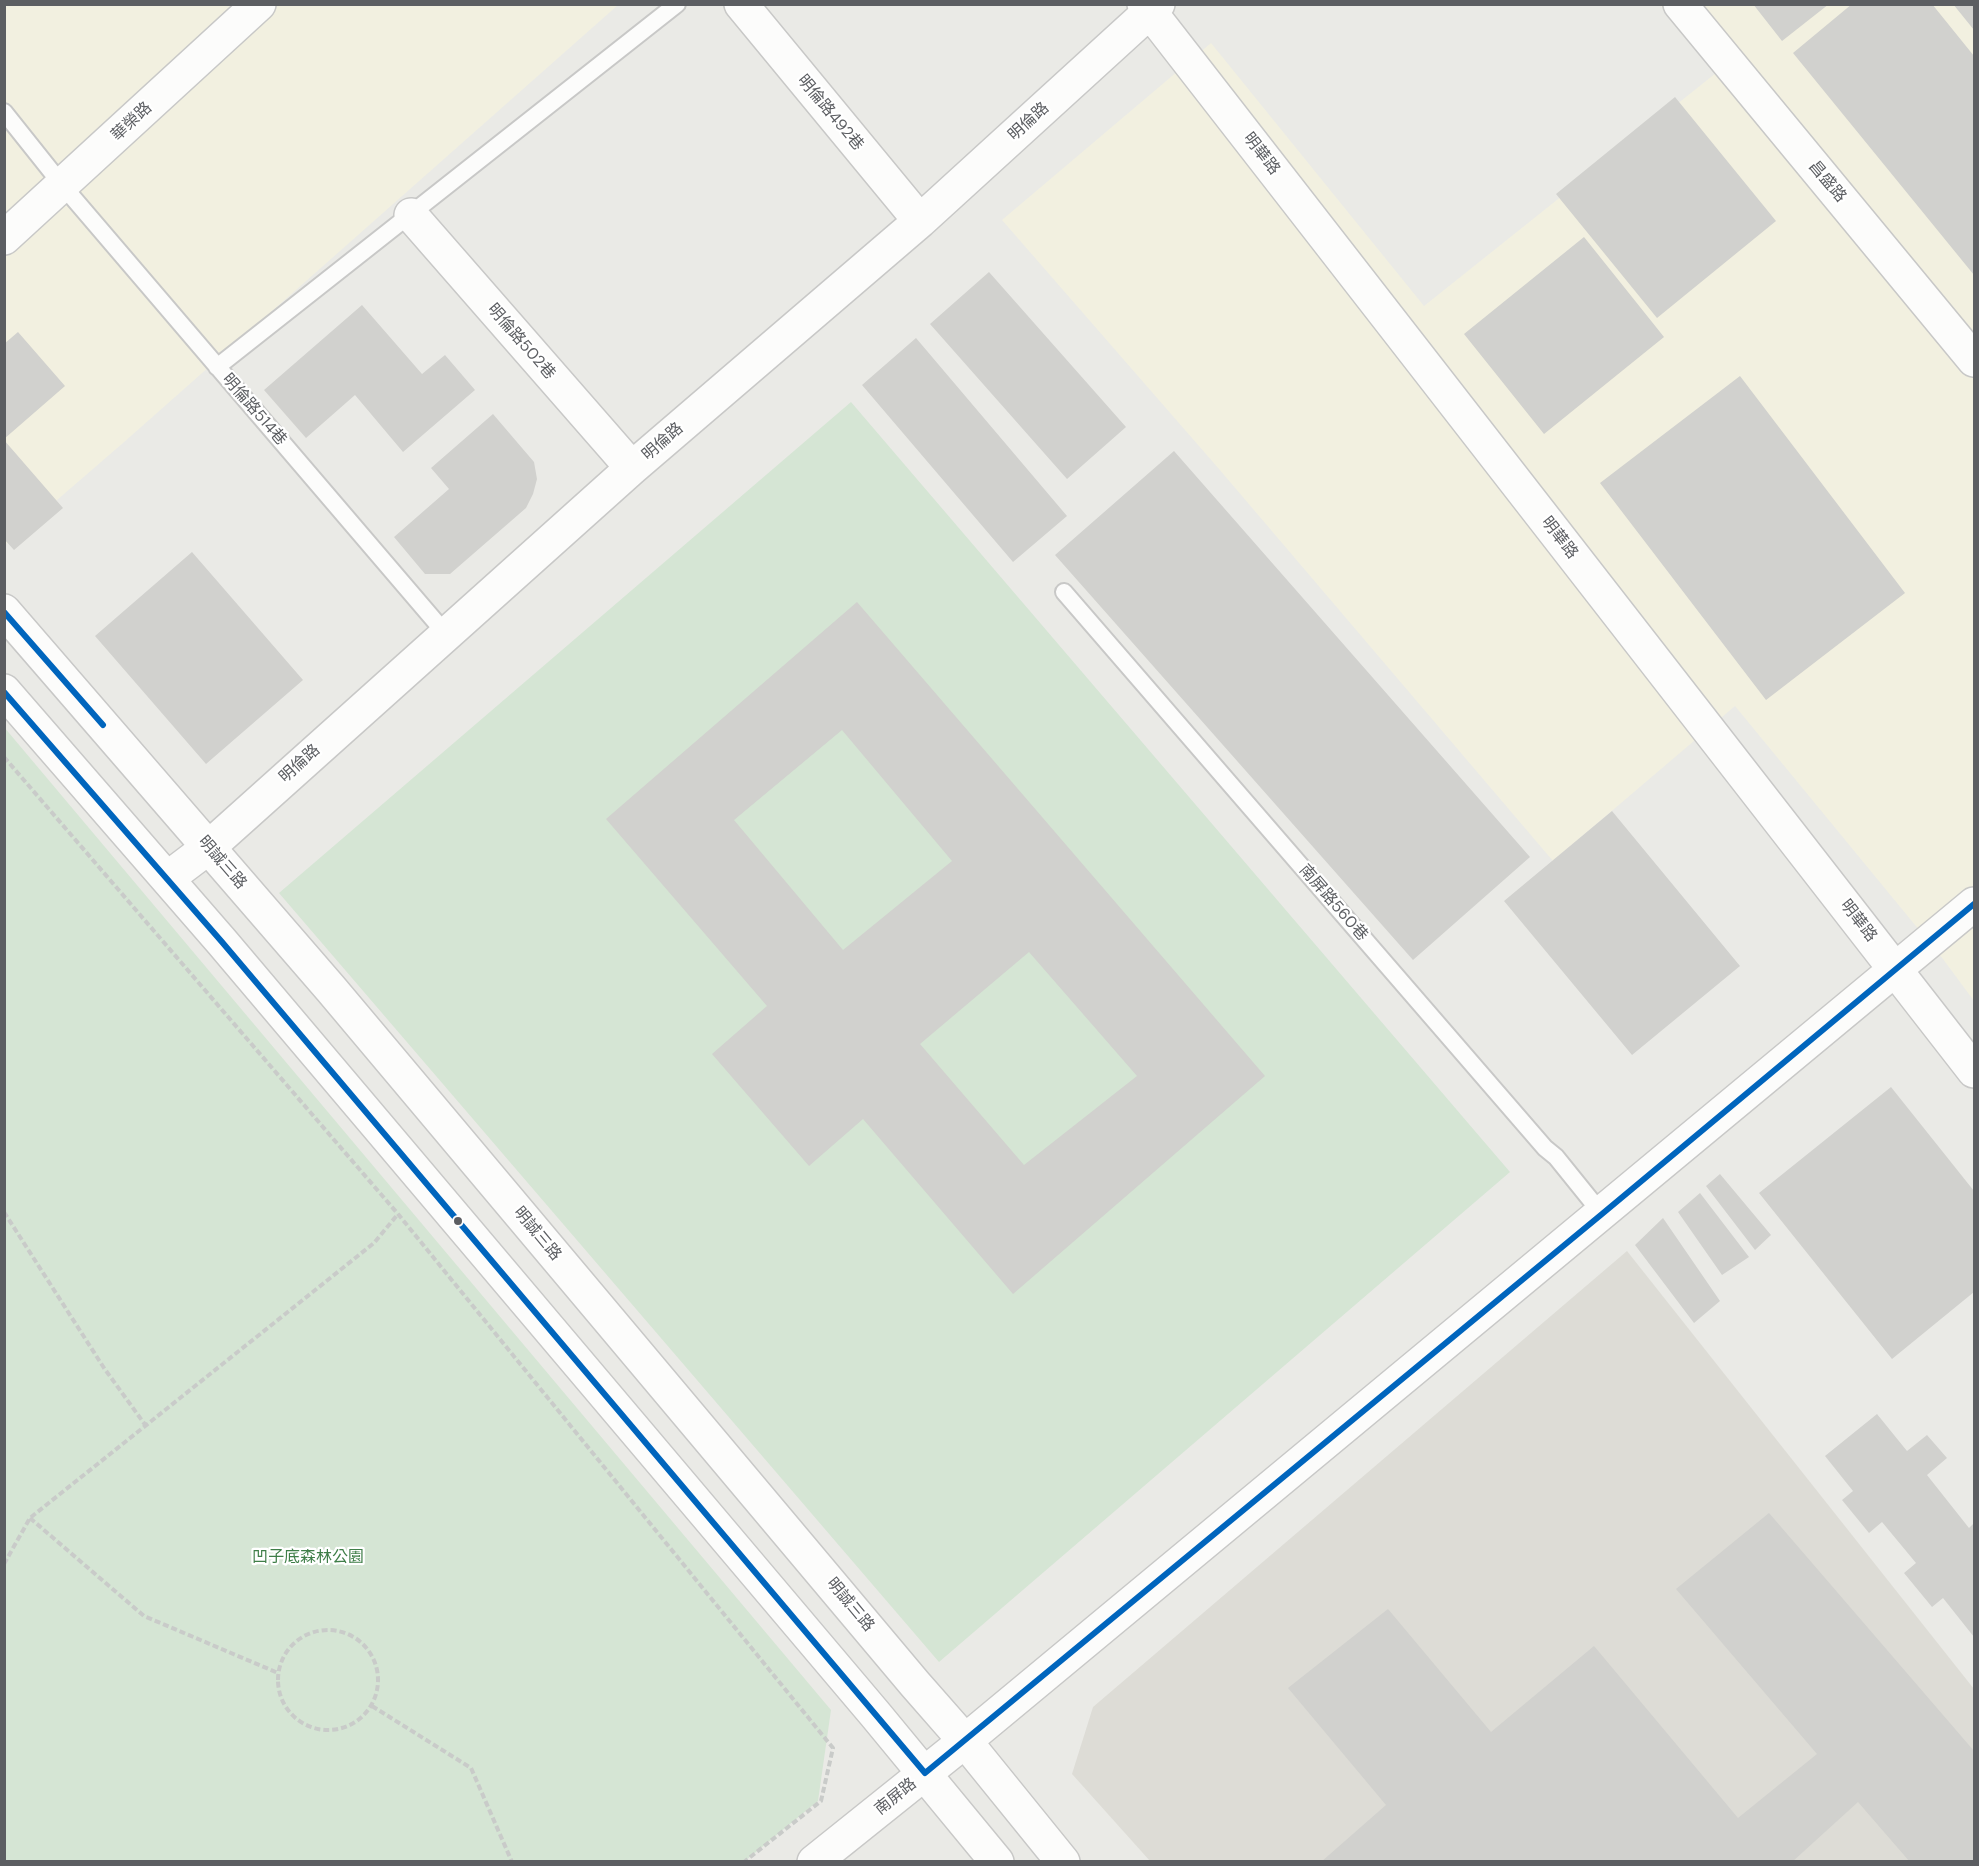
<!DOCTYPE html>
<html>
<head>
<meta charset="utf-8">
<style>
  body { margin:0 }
  #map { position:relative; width:1979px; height:1866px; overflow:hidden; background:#eaeae6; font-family:"DM Sans",sans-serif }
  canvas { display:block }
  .frame { position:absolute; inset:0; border:6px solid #5c5e62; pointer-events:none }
</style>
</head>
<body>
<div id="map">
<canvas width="1979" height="1866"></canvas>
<div class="frame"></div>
</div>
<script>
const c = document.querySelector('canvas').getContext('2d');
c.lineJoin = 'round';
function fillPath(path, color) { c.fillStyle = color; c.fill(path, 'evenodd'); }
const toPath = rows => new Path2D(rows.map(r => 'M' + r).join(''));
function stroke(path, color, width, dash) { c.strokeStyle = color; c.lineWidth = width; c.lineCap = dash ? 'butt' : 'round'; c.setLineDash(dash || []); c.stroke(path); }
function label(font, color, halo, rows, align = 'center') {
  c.font = font + ' "DM Sans","Noto Sans TC",sans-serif'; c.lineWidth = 4.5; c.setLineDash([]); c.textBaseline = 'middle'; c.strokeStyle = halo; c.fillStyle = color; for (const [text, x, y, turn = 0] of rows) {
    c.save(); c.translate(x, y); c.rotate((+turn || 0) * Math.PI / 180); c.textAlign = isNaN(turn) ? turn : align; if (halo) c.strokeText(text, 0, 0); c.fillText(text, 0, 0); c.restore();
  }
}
fillPath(toPath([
  [5,5,618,5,123,443,5,545],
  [1660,5,1974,5,1974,1001,1943,959,1735,706,1553,861,1219,469,1002,220,1211,43,1424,306,1716,73]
]), '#f2f0e0');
fillPath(toPath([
  [1627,1251,1974,1689,1974,1861,1150,1861,1072,1774,1093,1707]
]), '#dddcd6');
fillPath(toPath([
  [851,402,1510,1172,939,1662,279,893],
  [4,727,831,1710,818,1801,745,1861,5,1861]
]), '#d5e5d4');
fillPath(toPath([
  [1753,4,1829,4,1782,41],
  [1852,4,1932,4,1974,56,1974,275,1793,53],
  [1953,4,1974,4,1974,30],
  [1675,97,1776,221,1657,318,1556,194],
  [1584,237,1664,337,1544,434,1464,334],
  [989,272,1126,427,1067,479,930,324],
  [362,305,422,374,445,355,475,390,403,452,355,395,306,438,264,390],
  [18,332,65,386,4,439,4,344],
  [916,338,1067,516,1013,562,862,385],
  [1740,376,1905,593,1766,700,1600,483],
  [493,414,534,462,537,479,533,494,526,508,450,574,425,574,394,537,449,489,431,468],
  [4,440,63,508,14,550,4,539],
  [1174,451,1530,857,1413,960,1055,555],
  [192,552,303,680,206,764,95,636],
  [857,602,1265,1076,1013,1294,863,1119,809,1166,712,1054,767,1006,606,819],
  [842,730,952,861,843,950,734,820],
  [1029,952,1137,1076,1024,1165,920,1044],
  [1612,811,1740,966,1632,1055,1504,901],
  [1891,1087,1974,1191,1974,1292,1892,1359,1759,1193],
  [1720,1174,1771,1235,1755,1250,1706,1186],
  [1700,1193,1749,1257,1722,1275,1678,1212],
  [1663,1218,1720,1301,1694,1323,1635,1245],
  [1877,1414,1907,1451,1927,1435,1947,1458,1927,1475,1969,1528,1974,1523,1974,1637,1943,1598,1932,1607,1904,1573,1916,1563,1882,1522,1869,1533,1842,1500,1853,1491,1825,1456],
  [1769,1513,1974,1751,1974,1862,1910,1862,1858,1802,1792,1862,1321,1862,1386,1805,1288,1688,1388,1609,1491,1732,1594,1646,1738,1818,1817,1754,1676,1589]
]), '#d1d1ce');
const service = toPath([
  [4,112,63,186,446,634],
  [217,367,677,4],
  [1064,592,1545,1148,1556,1157,1602,1214]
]);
const minor = toPath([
  [741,4,920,221],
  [1144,4,1974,1071],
  [1680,4,1974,360],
  [411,215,632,468],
  [4,238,259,4],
  [168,878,209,847,632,468,920,221,1158,4],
  [814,1862,965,1741,1974,904]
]);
const tertiary = toPath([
  [4,611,331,989,915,1684,965,1741,1063,1862],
  [4,691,222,942,875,1714,997,1862]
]);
stroke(service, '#c8c8c7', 20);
stroke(minor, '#c8c8c7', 36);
stroke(tertiary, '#c8c8c7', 36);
stroke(toPath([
  [4,757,398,1214,833,1748,821,1801,744,1862],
  [4,1212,104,1368,146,1426],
  [30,1518,144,1616,278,1673],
  [4,1564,30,1518,374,1243,398,1214],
  '278 1680a50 50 0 1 1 100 0a50 50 0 1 1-100 0Z',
  [372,1706,471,1768,512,1862]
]), '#c9cbc9', 4, [6, 3]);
stroke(service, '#fcfcfb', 16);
stroke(minor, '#fcfcfb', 33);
stroke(tertiary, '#fcfcfb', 33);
stroke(toPath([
  [4,612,103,725],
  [4,692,222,942,925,1773,1602,1214,1974,904]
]), '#0065bd', 6);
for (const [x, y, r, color] of [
  [458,1221,5,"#5c5e62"]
]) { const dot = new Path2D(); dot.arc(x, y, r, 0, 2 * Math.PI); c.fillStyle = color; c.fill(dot); stroke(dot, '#fff', 2); }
label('16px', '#5c5e62', '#fff', [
  ["明倫路492巷",830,113,50],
  ["華榮路",132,122,-43],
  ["明倫路",1029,122,-42],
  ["明華路",1261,154,52],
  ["昌盛路",1827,182,50],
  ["明倫路502巷",521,342,49],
  ["明倫路514巷",254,410,49],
  ["明倫路",663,442,-41],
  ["明華路",1559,538,52],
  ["明倫路",300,764,-42],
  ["明誠三路",222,863,49],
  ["南屏路560巷",1333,903,49],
  ["明華路",1858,921,52],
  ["明誠三路",537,1234,50],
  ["明誠三路",850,1605,50],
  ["南屏路",896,1797,-39]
]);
label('16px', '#3f7e48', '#fff', [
  ["凹子底森林公園",308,1558]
]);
</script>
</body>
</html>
